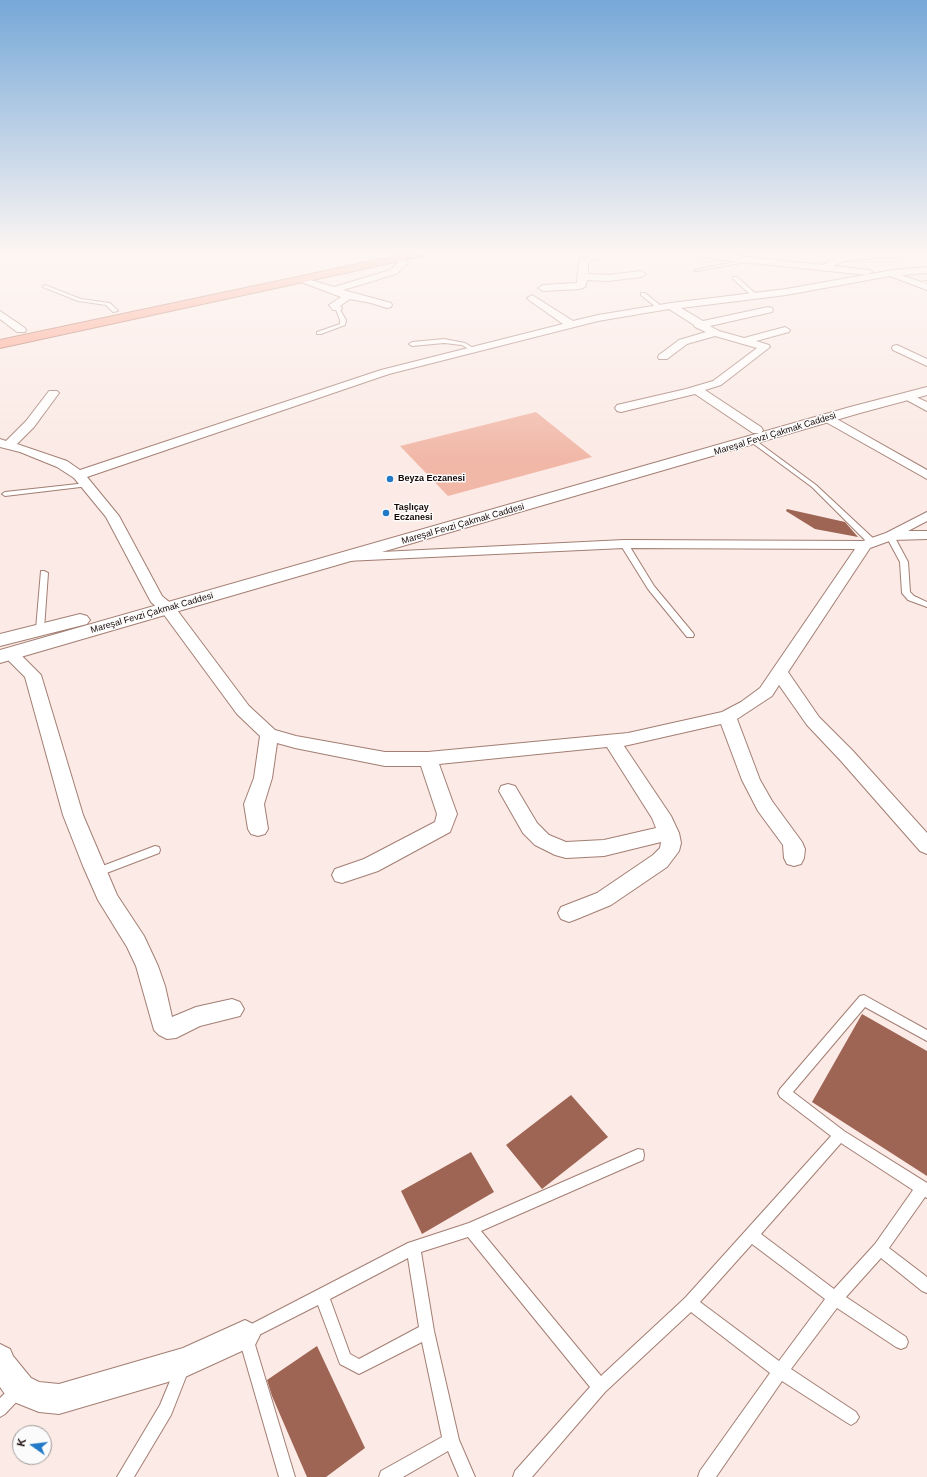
<!DOCTYPE html>
<html>
<head>
<meta charset="utf-8">
<style>
  body { margin:0 }
  #map { position:relative; width:927px; height:1477px; overflow:hidden; background:#fbeae5; font-family:Arial,sans-serif }
  canvas { display:block }
  .north { position:absolute; left:12px; top:1425px; width:40px; height:40px; box-sizing:border-box; background:#fbfbfb; border:1px solid #9f9999; border-radius:50%; rotate:284deg; font-size:11px; font-weight:700; line-height:16px; text-align:center; color:#140705 }
  .north::after { content:''; display:block; margin:auto; width:14px; height:18px; background:#2279c7; clip-path:polygon(50% 0,100% 100%,50% 72%,0 100%) }
</style>
</head>
<body>
<div id="map">
<canvas width="927" height="1477"></canvas>
<div class="north">K</div>
</div>
<script>
const c = document.querySelector('canvas').getContext('2d');
c.lineJoin = 'round';
function fillPath(path, color) { c.fillStyle = color; c.fill(path, 'evenodd'); }
const toPath = rows => new Path2D(rows.map(r => 'M' + r).join(''));
function stroke(path, color, width, dash) { c.strokeStyle = color; c.lineWidth = width; c.lineCap = dash ? 'butt' : 'round'; c.setLineDash(dash || []); c.stroke(path); }
function label(font, color, halo, rows, align = 'center') {
  c.font = font + ' Arial,sans-serif'; c.lineWidth = 3; c.setLineDash([]); c.textBaseline = 'middle'; c.strokeStyle = halo; c.fillStyle = color; for (const [text, x, y, turn = 0] of rows) {
    c.save(); c.translate(x, y); c.rotate((+turn || 0) * Math.PI / 180); c.textAlign = isNaN(turn) ? turn : align; if (halo) c.strokeText(text, 0, 0); c.fillText(text, 0, 0); c.restore();
  }
}
fillPath(toPath([
  [536,412,592,457,448,496,400,446]
]), '#f1b8a8');
fillPath(toPath([
  [787,509,845,522,858,537,815,529,786,511],
  [862,1014,927,1051,927,1176,812,1102],
  [571,1095,608,1137,542,1189,506,1145],
  [471,1152,494,1192,422,1234,401,1191],
  [317,1346,365,1448,326,1477,307,1477,272,1396,267,1380]
]), '#9e6454');
const lane = toPath([
  [750,259,752,261,696,271,694,270,750,259],
  [733,277,737,277,757,295,757,297,753,297,733,279,733,277],
  [927,281,927,283,918,284,916,283,927,281],
  [45,285,81,299,110,303,118,311,113,312,106,305,78,301,43,287,43,286,45,285],
  [641,293,645,293,661,306,661,308,657,308,641,295,641,293],
  [335,307,339,308,346,320,345,325,321,334,317,334,317,332,340,324,340,320,335,307],
  [444,339,465,343,475,349,472,351,462,345,444,343,412,346,409,344,412,342,444,339],
  [751,440,755,440,816,485,875,540,875,544,869,544,812,487,751,442,751,440],
  [87,483,89,484,89,486,5,496,2,494,5,492,87,483],
  [887,534,893,534,908,562,910,592,914,596,927,602,927,607,908,600,902,593,900,562,886,536,887,534],
  [621,542,627,542,654,586,693,633,694,635,693,637,687,637,648,589,620,544,621,542],
  [41,571,44,571,48,573,44,629,40,631,36,629,41,571],
  [155,846,159,847,160,850,159,853,96,877,92,876,91,873,92,870,155,846],
  [864,995,927,1030,927,1041,865,1007,793,1092,844,1131,927,1183,927,1198,925,1197,889,1248,927,1277,927,1293,922,1291,881,1258,846,1297,906,1337,908,1342,906,1347,901,1349,896,1347,837,1308,791,1369,856,1412,859,1417,856,1422,851,1425,846,1422,782,1381,716,1477,698,1477,700,1471,770,1373,691,1312,605,1392,532,1477,513,1477,515,1471,590,1387,468,1237,421,1252,434,1331,459,1440,475,1477,459,1477,448,1451,403,1477,379,1477,381,1471,442,1437,422,1342,359,1374,340,1364,318,1305,253,1338,295,1477,279,1477,238,1335,240,1330,408,1243,469,1223,638,1149,643,1150,644,1155,643,1160,481,1231,601,1376,685,1298,831,1136,780,1097,778,1093,780,1089,860,996,864,995],
  [841,1143,913,1190,875,1244,834,1289,761,1234,841,1143],
  [752,1244,825,1299,779,1361,700,1302,752,1244],
  [408,1258,419,1327,359,1359,350,1354,330,1299,408,1258],
  [182,1362,187,1364,189,1369,171,1415,134,1477,117,1477,160,1405,177,1364,182,1362],
  [17,1383,22,1386,25,1391,22,1396,5,1414,0,1417,0,1398,12,1386,17,1383]
]);
const street = toPath([
  [598,253,610,253,588,262,588,274,608,275,641,271,646,274,641,277,608,281,587,280,585,287,580,289,543,291,538,288,543,285,577,283,579,260,598,253],
  [695,253,713,253,824,265,828,261,842,255,875,253,906,253,902,256,844,261,833,266,870,270,872,272,867,275,723,260,696,255,695,253],
  [400,255,403,256,408,263,396,274,343,290,391,303,392,305,391,307,387,308,371,303,350,299,340,306,342,308,341,310,333,310,329,305,341,297,296,280,301,277,334,287,390,270,398,263,395,258,400,255],
  [927,267,927,273,901,275,927,284,927,290,890,276,786,295,681,308,703,321,768,307,772,308,773,310,772,312,710,326,719,331,744,338,785,327,790,330,789,332,756,341,769,345,770,347,721,385,705,390,761,427,763,430,761,433,753,433,695,394,621,412,617,411,615,408,617,405,686,389,713,381,757,348,715,336,687,344,667,359,659,359,658,357,659,355,679,340,706,332,695,327,694,325,669,309,598,321,389,374,87,477,119,516,162,596,174,606,249,706,275,730,296,736,385,752,428,752,628,733,722,712,741,702,760,688,855,549,624,548,346,561,341,560,339,557,341,554,624,540,863,541,886,533,927,512,927,521,908,531,927,531,927,539,892,540,870,548,788,672,819,717,853,751,927,833,927,854,920,851,841,761,807,725,779,685,772,696,737,719,760,780,772,801,802,842,805,849,804,858,801,864,794,866,787,864,784,858,783,845,758,811,742,780,721,724,624,746,671,816,679,833,681,843,679,851,667,867,611,905,577,919,569,922,561,919,558,913,561,907,597,893,653,855,660,848,661,842,604,856,566,858,555,855,535,845,523,833,499,791,501,786,508,784,515,786,537,823,549,835,566,842,604,840,656,828,652,818,607,747,439,764,457,814,450,832,378,871,342,883,335,881,332,875,335,869,364,859,435,822,437,814,421,766,385,766,295,748,277,743,272,778,264,804,268,829,265,834,258,836,251,834,248,829,244,804,254,778,260,736,237,714,162,612,151,602,106,517,74,478,57,467,20,452,0,447,0,439,6,441,26,421,49,391,57,391,59,393,34,427,17,444,67,461,80,470,381,370,563,324,529,300,527,298,532,295,573,321,598,315,671,303,786,289,893,270,927,267],
  [0,311,25,328,26,330,25,332,17,332,0,319,0,311],
  [897,345,927,359,927,366,893,350,892,348,893,346,897,345],
  [907,393,927,402,927,411,903,398,901,396,907,393],
  [828,414,927,470,927,479,824,421,822,418,824,415,828,414],
  [10,649,16,650,41,675,83,815,117,895,144,936,158,966,165,986,172,1017,196,1007,232,999,240,1002,244,1009,240,1016,200,1026,176,1038,167,1039,159,1035,154,1030,136,966,127,947,98,900,83,866,63,815,25,677,2,654,4,650,10,649],
  [245,1320,255,1325,260,1335,255,1345,185,1377,59,1414,39,1412,9,1400,0,1387,0,1344,10,1349,13,1356,31,1378,39,1382,59,1384,183,1348,245,1320]
]);
const secondary = toPath([
  [927,387,927,395,860,413,0,663,0,650,850,407,927,387],
  [80,614,87,616,90,620,87,624,0,646,0,634,80,614]
]);
const highway = toPath([
  [410,253,428,253,423,256,0,348,0,340,410,253]
]);
stroke(lane, '#a37e73', 2);
stroke(street, '#a37e73', 2);
stroke(secondary, '#a37e73', 2);
stroke(highway, '#ab6a5a', 2);
fillPath(lane, '#fff');
fillPath(street, '#fff');
fillPath(secondary, '#fff');
fillPath(highway, '#fca087');
const sky = c.createLinearGradient(0, 0, 0, 459);
sky.addColorStop(0, '#76a8d8');
sky.addColorStop(0.55, '#fdf6f3');
sky.addColorStop(1, '#fdf6f300');
c.fillStyle = sky;
c.fillRect(0, 0, 927, 459);
for (const [x, y, r, color] of [
  [390,479,4,"#2279c7"],
  [386,513,4,"#2279c7"]
]) { const dot = new Path2D(); dot.arc(x, y, r, 0, 2 * Math.PI); c.fillStyle = color; c.fill(dot); stroke(dot, '#fbfbfb', 1.5); }
label('9px', '#140705', '#fbfbfb', [
  ["Mareşal Fevzi Çakmak Caddesi",775,434,-17],
  ["Mareşal Fevzi Çakmak Caddesi",463,524,-16],
  ["Mareşal Fevzi Çakmak Caddesi",152,613,-16]
]);
label('bold 9px', '#140705', '#fbfbfb', [
  ["Beyza Eczanesi",398,479],
  ["Taşlıçay",394,508],
  ["Eczanesi",394,518]
], 'left');
</script>
</body>
</html>
